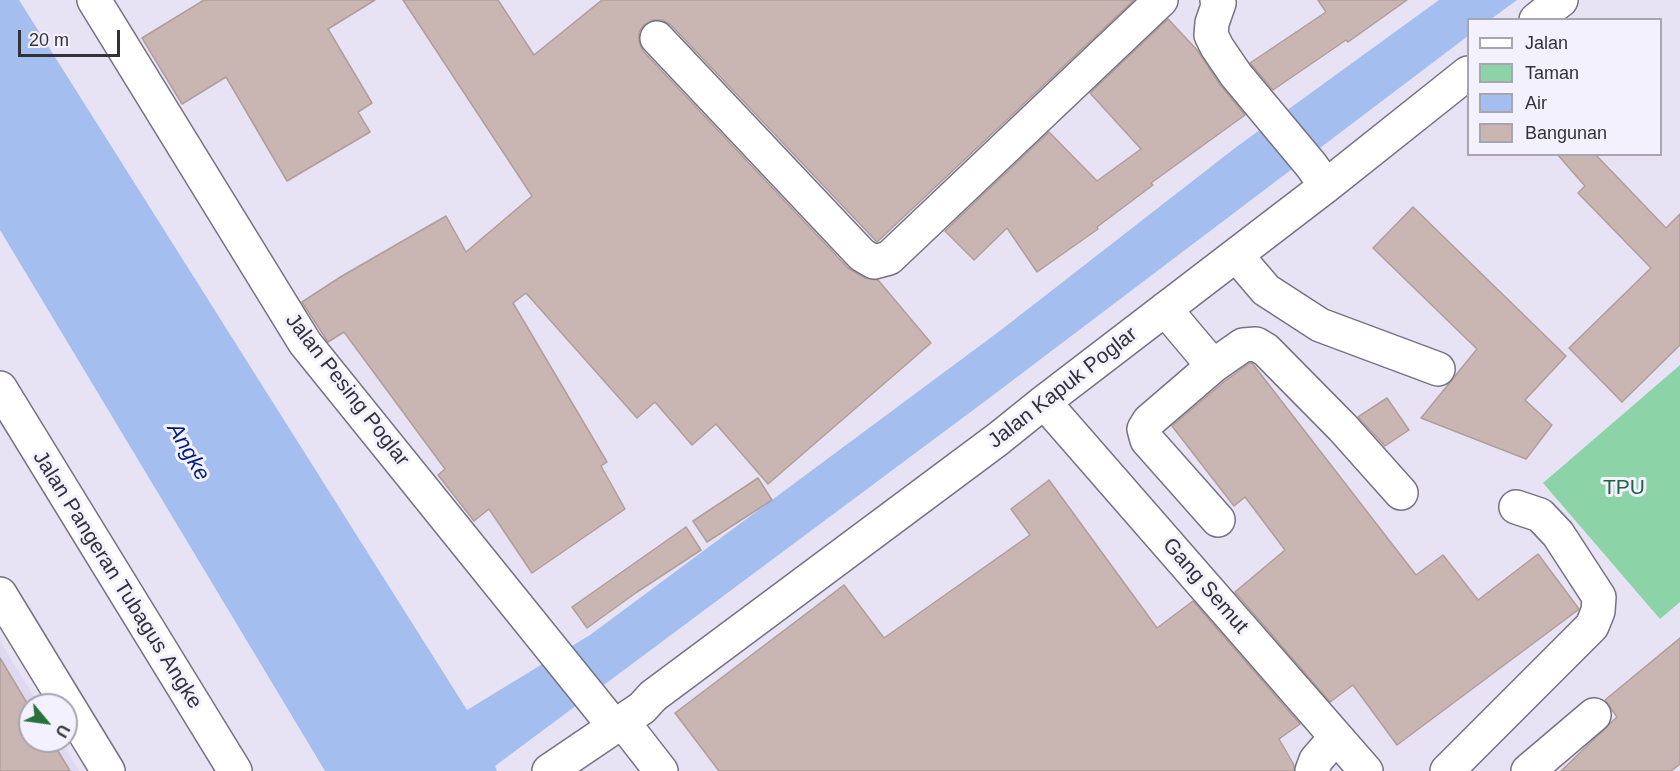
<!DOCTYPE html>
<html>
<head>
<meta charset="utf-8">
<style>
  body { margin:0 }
  #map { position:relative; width:1680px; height:771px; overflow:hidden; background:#e7e3f5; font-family:Arial,sans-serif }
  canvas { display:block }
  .legend { position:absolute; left:1467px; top:18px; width:195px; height:138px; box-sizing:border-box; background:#f4f1ff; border:2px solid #a7a5af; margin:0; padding:8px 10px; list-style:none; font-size:18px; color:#333238 }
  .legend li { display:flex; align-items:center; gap:12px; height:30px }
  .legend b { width:30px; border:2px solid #a7a5af }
  .north { position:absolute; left:18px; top:693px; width:60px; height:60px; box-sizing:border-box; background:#f4f1ff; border:2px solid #a7a5af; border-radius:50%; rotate:119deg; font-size:16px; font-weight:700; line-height:24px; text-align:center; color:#333238 }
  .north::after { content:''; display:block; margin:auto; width:21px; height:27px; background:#28713e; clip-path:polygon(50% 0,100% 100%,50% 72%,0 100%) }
  .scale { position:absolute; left:18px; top:30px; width:102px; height:27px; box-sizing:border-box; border:3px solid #333238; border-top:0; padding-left:8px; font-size:18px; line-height:21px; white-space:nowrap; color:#333238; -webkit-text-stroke:4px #f4f1ff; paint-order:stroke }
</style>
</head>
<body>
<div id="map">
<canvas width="1680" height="771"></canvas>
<ul class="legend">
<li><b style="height:8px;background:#fff"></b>Jalan</li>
<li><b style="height:16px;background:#8dd3a8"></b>Taman</li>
<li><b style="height:16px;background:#a5bef0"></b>Air</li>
<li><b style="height:16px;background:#c9b5b2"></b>Bangunan</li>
</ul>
<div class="north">U</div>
<div class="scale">20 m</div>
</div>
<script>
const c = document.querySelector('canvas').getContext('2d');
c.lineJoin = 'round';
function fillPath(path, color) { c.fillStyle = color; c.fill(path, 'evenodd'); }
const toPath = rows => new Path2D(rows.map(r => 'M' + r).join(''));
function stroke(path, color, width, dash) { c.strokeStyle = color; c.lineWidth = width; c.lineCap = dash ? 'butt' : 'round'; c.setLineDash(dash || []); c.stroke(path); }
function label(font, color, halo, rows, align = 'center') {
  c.font = font + ' Arial,sans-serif'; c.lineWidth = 6; c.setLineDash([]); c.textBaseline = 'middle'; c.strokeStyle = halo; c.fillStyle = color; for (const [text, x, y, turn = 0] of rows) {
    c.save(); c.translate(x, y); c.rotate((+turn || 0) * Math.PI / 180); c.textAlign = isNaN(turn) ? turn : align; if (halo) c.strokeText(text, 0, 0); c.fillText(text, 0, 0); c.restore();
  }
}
fillPath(toPath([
  [0,641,39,705,30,705,30,741,61,741,79,771,0,771]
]), '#ded8f1');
fillPath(toPath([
  [1680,365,1680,602,1660,619,1543,483]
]), '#8dd3a8');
fillPath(toPath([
  [0,0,19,0,467,710,590,635,1001,330,1235,148,1439,0,1517,0,1491,19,1468,20,1468,36,988,399,495,766,497,771,325,771,0,230]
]), '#a5bef0');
const building = toPath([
  [204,0,375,0,328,29,372,103,358,112,370,132,287,181,226,77,182,104,142,38,204,0],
  [403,0,498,0,534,55,602,0,1134,0,877,242,671,25,663,20,653,20,644,25,639,32,639,42,643,51,848,268,865,278,878,280,931,343,768,484,716,424,692,445,655,402,637,418,526,293,513,303,607,462,601,466,625,509,532,573,489,509,474,521,438,475,445,469,344,332,328,342,302,302,342,276,446,216,466,252,532,196,403,0],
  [1318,0,1407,0,1348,42,1346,40,1273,90,1250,63,1326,12,1318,0],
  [1168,19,1198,51,1221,86,1245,115,1151,183,1153,185,1097,227,1098,229,1037,272,1007,228,974,260,945,231,1049,132,1097,181,1141,149,1090,93,1168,19],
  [1557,154,1595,154,1666,228,1680,214,1680,345,1622,402,1569,348,1651,268,1578,193,1585,186,1557,154],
  [1413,207,1566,356,1525,400,1552,425,1526,459,1421,418,1477,349,1373,248,1413,207],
  [1250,363,1252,363,1416,575,1443,555,1478,600,1538,554,1579,609,1578,610,1397,745,1353,685,1330,702,1235,592,1285,550,1245,497,1234,506,1172,426,1225,381,1250,363],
  [1387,398,1409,430,1385,446,1358,417,1387,398],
  [758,478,772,500,707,542,693,521,758,478],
  [1049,480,1157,628,1193,601,1300,724,1279,739,1294,765,1294,771,719,771,675,713,844,585,884,638,1030,535,1011,509,1049,480],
  [686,527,701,550,637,592,587,628,572,607,686,527],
  [1680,638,1680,764,1671,771,1561,771,1617,717,1605,700,1680,638],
  [0,658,30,708,30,741,52,741,70,771,0,771,0,658]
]);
fillPath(building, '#c9b5b2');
stroke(building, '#b19d9a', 1.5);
const minor = toPath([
  [94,0,305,343,614,726],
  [1217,0,1219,3,1212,23,1211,35,1217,47,1236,75,1311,165,1326,186],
  [1536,20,1561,0],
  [657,38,862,255,874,262,889,258,1161,0],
  [1236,255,1266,290,1320,325,1438,369],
  [1165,309,1213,366,1149,421,1144,429,1147,440,1218,520],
  [1213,366,1243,345,1256,344,1266,350,1343,428,1401,493],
  [1044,402,1366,771],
  [622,721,661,771],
  [549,771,642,708,653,696,998,439,1044,402,1326,186,1468,73],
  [1312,771,1316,760,1336,737],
  [1447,771,1592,626,1598,611,1599,597,1558,534,1540,515,1516,507],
  [1528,771,1594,715]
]);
const major = toPath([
  [0,388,235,771],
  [0,594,108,771]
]);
stroke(minor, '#767282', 36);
stroke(major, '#767282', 36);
stroke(minor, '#fff', 33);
stroke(major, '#fff', 33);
label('21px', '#333238', '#f4f1ff', [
  ["Jalan Kapuk Poglar",1063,388,-38],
  ["Jalan Pesing Poglar",347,390,52],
  ["Jalan Pangeran Tubagus Angke",117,580,58],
  ["Gang Semut",1205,586,49]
]);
label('21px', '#1e6641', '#f4f1ff', [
  ["TPU",1624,488]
]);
label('italic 22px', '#001f7a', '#f4f1ff', [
  ["Angke",188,452,60]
]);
</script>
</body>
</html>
